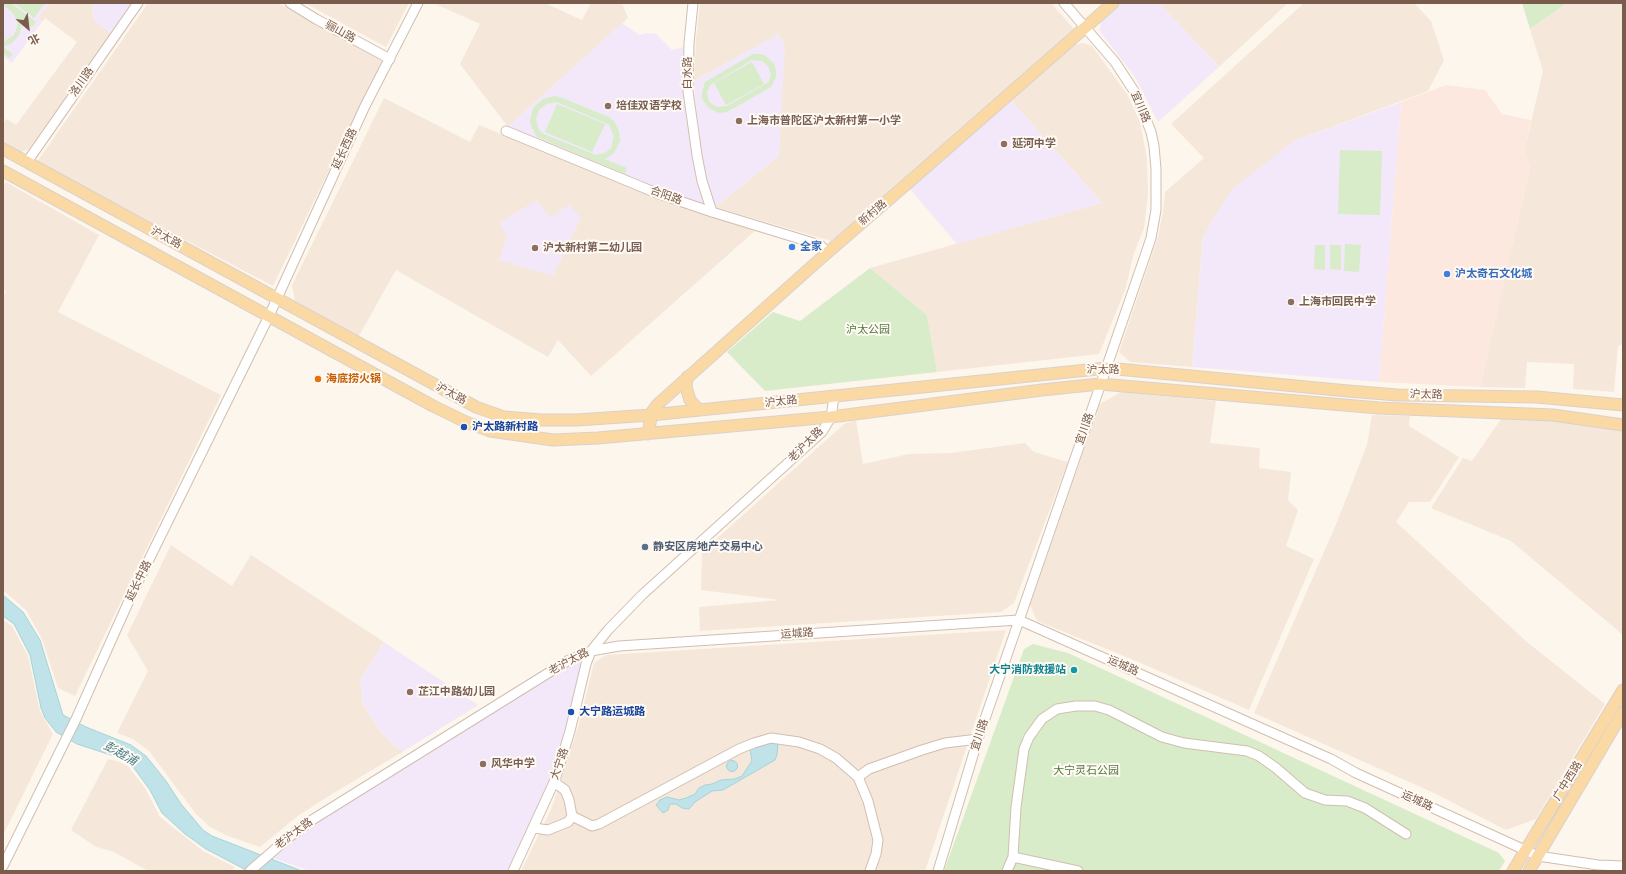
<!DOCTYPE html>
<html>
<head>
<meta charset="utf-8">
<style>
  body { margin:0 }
  #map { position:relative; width:1626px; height:874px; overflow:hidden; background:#fdf6ec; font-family:Signika,"Noto Sans SC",sans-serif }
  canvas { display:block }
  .frame { position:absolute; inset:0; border:4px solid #7a5c4d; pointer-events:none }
  .north { position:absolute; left:8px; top:8px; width:40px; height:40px; -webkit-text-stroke:3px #fffaf3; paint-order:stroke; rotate:152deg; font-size:11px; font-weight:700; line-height:16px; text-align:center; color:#7a5c4d }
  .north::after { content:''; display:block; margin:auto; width:14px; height:18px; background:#7a5c4d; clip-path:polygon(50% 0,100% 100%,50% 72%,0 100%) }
</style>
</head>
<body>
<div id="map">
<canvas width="1626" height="874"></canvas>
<div class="frame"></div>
<div class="north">北</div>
</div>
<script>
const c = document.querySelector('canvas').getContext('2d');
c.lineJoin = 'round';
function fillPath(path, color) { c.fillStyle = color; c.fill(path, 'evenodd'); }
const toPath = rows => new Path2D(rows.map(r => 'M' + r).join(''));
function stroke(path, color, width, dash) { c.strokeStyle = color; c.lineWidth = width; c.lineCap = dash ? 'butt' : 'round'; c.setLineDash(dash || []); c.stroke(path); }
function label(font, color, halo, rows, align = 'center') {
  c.font = font + ' Signika,"Noto Sans SC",sans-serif'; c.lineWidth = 4; c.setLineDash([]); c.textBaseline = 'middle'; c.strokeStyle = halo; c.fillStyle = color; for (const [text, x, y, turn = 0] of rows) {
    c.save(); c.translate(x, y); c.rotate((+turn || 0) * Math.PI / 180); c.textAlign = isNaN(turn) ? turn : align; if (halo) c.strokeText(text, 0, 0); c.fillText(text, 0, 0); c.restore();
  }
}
fillPath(toPath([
  [50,3,92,3,94,20,111,33,29,149,21,152,3,142,3,123,7,119,16,125,77,42,45,18,42,22,38,18],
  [148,3,278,3,382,61,273,286,37,162],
  [305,3,409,3,386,47],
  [433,3,545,3,582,20,591,3,622,3,628,18,508,127,460,64,480,24],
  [700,3,1051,3,1074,29,831,241,715,207,779,156,779,34,694,81,696,39],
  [1159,3,1288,3,1219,67],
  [1304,3,1414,3,1431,21,1444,60,1428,91,1294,141,1203,236,1192,367,1130,362,1119,352,1158,237,1163,212,1165,192,1204,158,1171,124],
  [1567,3,1623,3,1623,344,1618,346,1614,392,1573,389,1574,364,1527,362,1525,388,1480,387,1530,166,1524,152,1543,71,1530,29],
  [1083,43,1092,46,1127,94,1140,122,1147,159,1148,194,1144,228,1134,253,1125,290,1099,354,937,372,927,315,870,268,1102,203,1010,99,1074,45],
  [384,98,470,142,479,125,613,180,677,204,756,230,591,376,558,340,548,357,396,270,359,336,295,301,292,285],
  [6,182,99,235,58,312,221,395,75,696,58,688,42,639,26,610,3,590,3,297,6,291,3,290,3,187],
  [1121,392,1216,401,1210,443,1260,448,1259,468,1291,472,1288,500,1298,510,1286,546,1314,559,1249,710,1129,658,1037,621,1030,605,1100,404],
  [1372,415,1410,416,1409,426,1459,457,1430,502,1409,502,1396,522,1527,642,1605,704,1536,819,1506,830,1434,793,1254,713,1337,522,1367,445],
  [1501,419,1554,420,1623,430,1623,635,1511,541,1431,508,1463,458,1472,461],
  [856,420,863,464,909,454,951,453,1025,443,1034,452,1068,462,1014,603,1001,612,700,631,699,607,780,600,701,590,702,552,844,424],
  [171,545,232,586,251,555,384,642,360,680,363,704,378,728,394,746,404,751,332,794,299,815,260,847,228,836,210,827,196,814,149,751,133,739,117,733,148,671,127,635],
  [3,620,12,626,28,656,40,711,53,734,3,835],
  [1006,630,925,871,521,871,552,807,579,724,594,663,606,655],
  [108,759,120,762,128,766,145,788,160,817,203,851,235,867,231,871,148,871,114,852,96,847,71,830]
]), '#f5e8da');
fillPath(toPath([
  [1446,85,1485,90,1502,114,1531,120,1524,152,1530,166,1480,387,1379,382,1401,102]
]), '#fde8e0');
fillPath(toPath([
  [3,3,50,3,38,18,42,22,12,63,3,56],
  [92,3,132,3,111,33,94,20],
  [1121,3,1159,3,1219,67,1158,122,1135,77,1099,30,1102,20],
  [622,23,639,35,647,33,656,34,672,50,683,47,683,88,687,124,706,206,658,188,508,127],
  [778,34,785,45,779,156,715,207,706,176,702,154,696,109,694,81],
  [1010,99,1102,203,957,244,909,188],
  [1401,102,1379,382,1192,367,1203,236,1232,189,1294,141],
  [537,200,550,217,569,205,581,218,553,276,498,260,507,237,499,223],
  [384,642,478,705,404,751,394,746,378,728,363,704,360,680],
  [585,657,567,732,545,796,510,871,310,871,270,857,315,823,571,664]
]), '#f3e8fa');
fillPath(toPath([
  [3,3,11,3,36,22,32,27,20,18,22,25,19,35,12,43,3,47,13,54,9,58,3,53,3,42,14,35,17,27,17,21,12,12,3,5],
  [14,3,45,3,34,18],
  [1522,3,1567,3,1530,29],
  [753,54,759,54,765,55,774,64,776,70,776,77,771,87,727,112,719,113,709,108,702,99,702,92,705,82],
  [752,60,762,61,768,66,771,74,769,82,727,106,717,107,712,104,709,101,707,93,710,85],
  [752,62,764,84,726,105,714,83],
  [554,96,560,97,609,117,614,121,619,131,620,141,614,153,605,159,627,168,625,174,537,137,531,126,530,120,533,108,543,99],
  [557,102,605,123,609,125,614,136,611,148,605,153,596,155,544,134,540,131,538,127,536,119,539,110,546,104],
  [557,104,605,124,592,152,545,132],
  [1340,150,1382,151,1380,215,1338,214],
  [1345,244,1361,245,1359,272,1344,271],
  [1315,245,1325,245,1325,270,1314,269],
  [1330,245,1341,245,1341,270,1330,269],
  [870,268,927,315,937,372,765,391,727,352,773,312,800,321],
  [1033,644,1068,653,1499,853,1505,861,1499,871,944,871,1024,649]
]), '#d8ecc9');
const water = toPath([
  [3,595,23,612,40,640,63,715,86,727,131,745,146,756,166,781,181,804,203,830,212,836,302,871,248,871,206,849,185,834,162,813,150,790,131,764,120,758,77,744,56,732,45,718,41,708,30,655,14,624,3,616,3,595],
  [778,743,777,755,775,760,723,790,712,791,695,802,689,809,682,808,676,804,670,804,668,810,663,813,656,805,660,800,667,797,679,800,686,798,695,794,699,788,705,785,712,784,721,780,735,779,742,776,752,761,750,749,763,744,778,743],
  '726.5 766a5.5 5.5 0 1 1 11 0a5.5 5.5 0 1 1-11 0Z'
]);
fillPath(water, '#bfe3e8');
stroke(water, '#a5d3da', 1);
const minor = toPath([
  [290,3,316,19,390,59],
  [693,3,689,43,688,91,697,155,702,181,712,212],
  [506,131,659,194,712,212,820,245,827,252],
  [27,162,138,3],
  [858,777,868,801,878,840,876,854,870,871],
  [554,782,565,790,569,800,572,816,592,826,599,824,739,749,754,743,771,738,799,742,820,749,836,758,858,777,869,769,922,750,945,743,978,739],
  [534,828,548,830,568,822,572,816],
  [1013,857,1016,807,1024,749,1029,737,1042,719,1057,709,1076,706,1095,706,1109,710,1162,737,1184,743,1247,751,1259,756,1276,768,1305,793,1325,800,1347,801,1365,808,1406,834],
  [3,866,76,719,132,594,269,316,365,106,418,3],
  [250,871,288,838,312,820,569,660,591,651,619,646,1019,620,1331,759,1356,773,1538,856,1598,865,1623,866],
  [513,871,555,780,570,731,586,664,591,651,608,630,642,595,822,432,831,417,834,397],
  [938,871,978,739,1146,253,1151,238,1156,210,1156,169,1154,146,1151,132,1136,94,1115,62,1064,3],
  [1007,871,1013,857,1078,871]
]);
const major = toPath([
  [3,149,476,407,504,417,541,420,577,420,651,415,1107,368,1348,391,1397,395,1537,397,1623,405],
  [3,171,433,406,466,422,490,431,553,440,598,438,831,417,1042,390,1100,384,1379,408,1553,415,1623,425],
  [687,377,686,387,690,400,699,410],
  [648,434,652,412,658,404,819,260,917,175,1113,3],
  [1513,871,1623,690],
  [1529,871,1623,712]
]);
stroke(minor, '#d1beb0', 11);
stroke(major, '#dad1cd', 13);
stroke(minor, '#fff', 9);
stroke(major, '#fbd9a5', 11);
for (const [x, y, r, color] of [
  [608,106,4,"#8d6e63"],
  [739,121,4,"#8d6e63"],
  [1004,144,4,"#8d6e63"],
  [792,247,4,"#3f7fe0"],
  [535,248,4,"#8d6e63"],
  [1447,274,4,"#3f7fe0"],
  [1291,302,4,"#8d6e63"],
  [318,379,4,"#e8710a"],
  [464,427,4,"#1a4fb4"],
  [645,547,4,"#5c6f8a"],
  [1074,670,4,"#0f9aa8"],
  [410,692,4,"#8d6e63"],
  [571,712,4,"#1a4fb4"],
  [483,764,4,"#8d6e63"]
]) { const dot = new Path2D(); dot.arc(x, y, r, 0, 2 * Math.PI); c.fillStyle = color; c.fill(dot); stroke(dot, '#fffaf3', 1.5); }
label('11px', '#7a5c4d', '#fffaf3', [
  ["骊山路",340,32,29],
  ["白水路",688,73,-90],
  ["洛川路",82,82,-55],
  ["宜川路",1140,107,67],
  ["延长西路",345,149,-65],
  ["合阳路",666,196,20],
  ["新村路",873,213,-40],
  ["沪太路",166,238,28],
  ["沪太路",1103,370],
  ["沪太路",451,394,28],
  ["沪太路",1426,395,1],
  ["沪太路",781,402,-6],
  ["宜川路",1085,429,-71],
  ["老沪太路",806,445,-45],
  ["延长中路",139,581,-64],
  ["运城路",797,634,-4],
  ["老沪太路",569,662,-28],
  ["运城路",1123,666,24],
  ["宜川路",980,735,-72],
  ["大宁路",560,764,-71],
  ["广中西路",1568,781,-58],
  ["运城路",1417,801,25],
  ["老沪太路",294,834,-37]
]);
label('bold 11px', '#785e54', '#fffaf3', [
  ["培佳双语学校",616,106],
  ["上海市普陀区沪太新村第一小学",747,121],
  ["延河中学",1012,144],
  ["沪太新村第二幼儿园",543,248],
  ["上海市回民中学",1299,302],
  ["芷江中路幼儿园",418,692],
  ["风华中学",491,764]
], 'left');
label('bold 11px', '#366cbe', '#fffaf3', [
  ["全家",800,247],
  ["沪太奇石文化城",1455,274]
], 'left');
label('11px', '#537a41', '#fffaf3', [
  ["沪太公园",868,330],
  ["大宁灵石公园",1086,771]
]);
label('bold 11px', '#c56008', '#fffaf3', [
  ["海底捞火锅",326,379]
], 'left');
label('bold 11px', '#164399', '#fffaf3', [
  ["沪太路新村路",472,427],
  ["大宁路运城路",579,712]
], 'left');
label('bold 11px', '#4e5e75', '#fffaf3', [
  ["静安区房地产交易中心",653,547]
], 'left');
label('bold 11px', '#0d838f', '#fffaf3', [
  ["大宁消防救援站",1066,670]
], 'right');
label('italic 12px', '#437c86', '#fffaf3', [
  ["彭越浦",120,754,29]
]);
</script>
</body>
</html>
